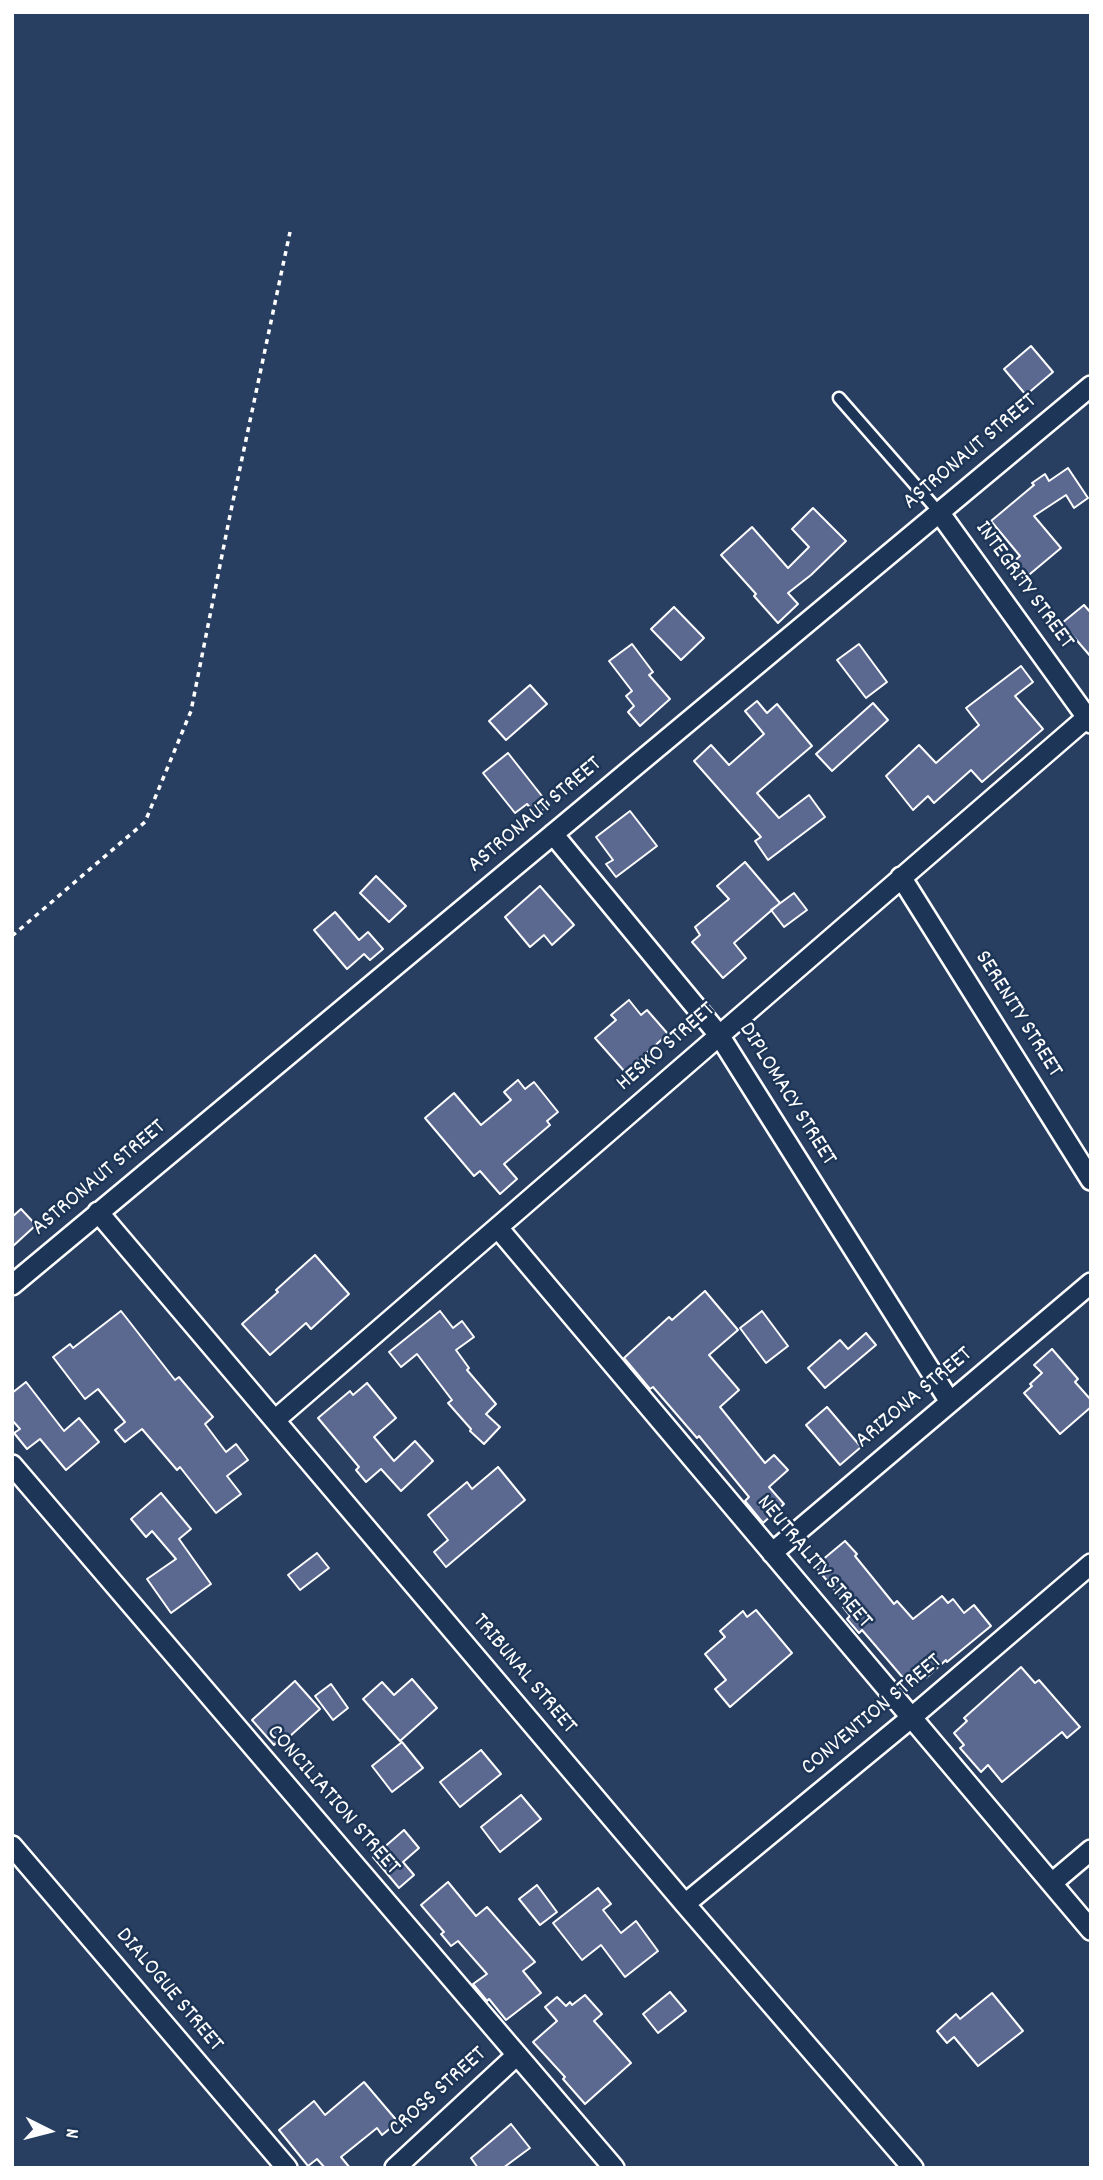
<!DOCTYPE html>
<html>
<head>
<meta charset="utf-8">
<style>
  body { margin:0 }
  #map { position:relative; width:1103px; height:2180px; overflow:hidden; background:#293f62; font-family:Dekko,sans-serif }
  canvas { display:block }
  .frame { position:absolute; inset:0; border:14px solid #fff; pointer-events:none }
  .north { position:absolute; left:14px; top:2096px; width:70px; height:70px; -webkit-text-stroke:5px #1d3557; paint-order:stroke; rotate:96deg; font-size:19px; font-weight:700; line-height:28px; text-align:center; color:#fff }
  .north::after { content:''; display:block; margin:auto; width:24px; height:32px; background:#fff; clip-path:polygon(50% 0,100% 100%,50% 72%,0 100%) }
</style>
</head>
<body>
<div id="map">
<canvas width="1103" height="2180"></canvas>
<div class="frame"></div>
<div class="north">N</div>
</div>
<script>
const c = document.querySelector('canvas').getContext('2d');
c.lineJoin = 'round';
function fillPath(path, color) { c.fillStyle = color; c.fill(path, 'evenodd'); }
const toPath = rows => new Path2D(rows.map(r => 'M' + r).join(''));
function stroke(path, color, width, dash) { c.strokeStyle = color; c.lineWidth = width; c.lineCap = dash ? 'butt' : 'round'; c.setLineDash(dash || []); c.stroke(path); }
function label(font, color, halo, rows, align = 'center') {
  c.font = font + ' Dekko,sans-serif'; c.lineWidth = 5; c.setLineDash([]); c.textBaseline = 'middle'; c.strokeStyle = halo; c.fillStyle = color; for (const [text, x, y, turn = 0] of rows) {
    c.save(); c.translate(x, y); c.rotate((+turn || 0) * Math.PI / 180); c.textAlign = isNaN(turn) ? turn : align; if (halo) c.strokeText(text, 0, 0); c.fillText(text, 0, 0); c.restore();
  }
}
const building = toPath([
  [1031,346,1053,372,1026,395,1004,369,1031,346],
  [1068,468,1088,498,1074,508,1066,495,1034,516,1061,548,1024,579,1011,564,1020,556,991,521,1034,485,1032,483,1045,474,1049,481,1068,468],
  [813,508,846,541,811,575,788,593,798,604,778,623,754,596,756,594,721,555,752,527,788,568,809,547,792,529,813,508],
  [1084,605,1091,613,1091,657,1062,623,1084,605],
  [674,607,704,638,681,660,651,629,674,607],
  [632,644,653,672,649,675,670,699,640,726,628,712,634,706,626,696,632,691,609,661,632,644],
  [859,644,887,682,866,698,837,660,859,644],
  [1021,666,1033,682,1015,696,1043,729,982,782,971,770,934,803,928,796,913,810,886,776,919,745,936,763,979,725,966,708,1021,666],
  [530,685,547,704,506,740,489,721,530,685],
  [757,701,767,713,777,704,812,746,757,793,779,818,809,795,825,817,768,860,755,841,761,837,694,761,711,745,729,765,764,734,745,711,757,701],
  [873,703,888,720,832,771,816,754,873,703],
  [508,753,549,805,536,815,527,804,515,813,483,773,508,753],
  [630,811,657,846,616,877,606,864,613,860,596,837,630,811],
  [745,862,780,903,734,943,746,958,723,978,692,942,700,935,695,927,729,899,717,886,745,862],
  [376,876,406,906,389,922,360,893,376,876],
  [540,886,574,925,552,945,544,935,530,947,505,917,540,886],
  [794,893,807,910,784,927,771,910,794,893],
  [335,912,359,940,368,932,383,949,370,960,364,954,347,969,314,930,335,912],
  [629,1000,641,1015,647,1010,668,1034,625,1072,595,1038,616,1020,611,1015,629,1000],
  [518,1080,525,1089,534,1082,558,1112,547,1121,550,1125,504,1164,517,1179,500,1194,480,1171,474,1176,425,1118,454,1093,481,1125,511,1100,504,1092,518,1080],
  [21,1209,36,1225,12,1247,12,1217,21,1209],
  [315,1255,349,1294,311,1329,306,1323,270,1355,242,1324,278,1292,276,1290,315,1255],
  [705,1291,738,1330,709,1355,739,1390,720,1407,765,1463,774,1455,788,1470,769,1487,784,1504,763,1523,745,1501,749,1497,699,1436,697,1438,653,1387,650,1389,624,1358,669,1317,672,1320,705,1291],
  [121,1311,175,1380,179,1377,213,1417,205,1424,226,1452,236,1444,248,1460,227,1476,241,1494,216,1513,180,1467,177,1470,142,1429,125,1442,115,1430,125,1422,98,1389,85,1399,53,1357,70,1344,73,1348,121,1311],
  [440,1311,453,1328,462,1321,474,1337,456,1350,469,1368,467,1370,496,1404,486,1414,500,1427,484,1444,470,1431,471,1429,448,1403,452,1400,417,1354,401,1367,389,1352,440,1311],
  [762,1311,788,1346,766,1363,740,1328,762,1311],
  [866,1333,876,1345,825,1388,808,1368,840,1340,848,1349,866,1333],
  [1052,1349,1078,1379,1075,1382,1091,1400,1091,1407,1060,1434,1024,1393,1032,1386,1030,1384,1042,1373,1034,1365,1052,1349],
  [26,1382,64,1431,79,1418,99,1442,66,1470,40,1439,27,1449,14,1433,20,1429,12,1420,12,1393,26,1382],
  [367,1383,396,1418,374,1437,394,1461,415,1441,433,1461,401,1491,381,1469,366,1482,356,1470,359,1467,318,1418,350,1391,353,1395,367,1383],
  [827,1407,861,1447,840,1465,806,1425,827,1407],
  [498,1467,525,1500,446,1567,434,1552,448,1540,428,1515,467,1482,472,1489,498,1467],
  [161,1493,191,1529,179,1539,211,1584,171,1613,147,1579,176,1559,152,1531,146,1537,131,1519,161,1493],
  [845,1541,857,1554,855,1556,894,1604,897,1601,913,1619,942,1596,948,1603,953,1599,964,1613,974,1605,991,1626,947,1662,946,1660,926,1678,923,1675,910,1686,862,1630,859,1633,847,1619,850,1616,843,1607,846,1604,815,1566,845,1541],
  [317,1553,329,1568,300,1590,288,1575,317,1553],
  [756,1610,792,1653,730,1707,715,1689,726,1680,705,1654,725,1637,720,1631,743,1611,747,1617,756,1610],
  [1021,1667,1035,1683,1039,1680,1080,1727,1067,1738,1062,1732,1002,1782,988,1765,981,1772,960,1748,964,1745,954,1733,967,1721,964,1718,1021,1667],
  [412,1679,437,1708,400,1741,363,1699,382,1682,394,1695,412,1679],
  [295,1681,320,1709,289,1737,286,1733,274,1745,252,1720,295,1681],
  [331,1684,348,1708,333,1720,315,1696,331,1684],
  [402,1742,423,1768,392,1792,372,1766,402,1742],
  [481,1750,501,1774,460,1807,440,1782,481,1750],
  [521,1795,541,1819,500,1852,481,1827,521,1795],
  [404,1830,419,1848,403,1862,414,1875,399,1888,373,1857,404,1830],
  [448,1882,476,1916,487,1907,535,1962,523,1971,541,1993,506,2020,489,1999,487,2001,473,1984,487,1974,458,1941,451,1946,441,1934,444,1932,421,1905,448,1882],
  [537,1885,557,1912,540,1925,519,1899,537,1885],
  [598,1888,611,1904,603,1910,621,1933,636,1921,658,1951,625,1977,601,1945,582,1960,553,1923,598,1888],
  [670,1992,686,2011,658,2033,643,2014,670,1992],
  [992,1993,1023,2031,978,2066,954,2037,947,2043,937,2031,956,2014,960,2019,992,1993],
  [585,1995,602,2014,594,2021,631,2063,585,2104,563,2079,565,2077,533,2042,557,2021,545,2007,557,1997,566,2006,570,2002,572,2005,585,1995],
  [364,2082,398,2122,382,2135,377,2128,341,2157,350,2168,325,2168,317,2159,308,2166,279,2130,314,2101,325,2115,364,2082],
  [511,2124,530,2148,503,2168,478,2168,471,2158,511,2124]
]);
fillPath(building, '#5b6890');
stroke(building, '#fff', 2);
const service = toPath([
  [839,398,939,512]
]);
const minor = toPath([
  [939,512,1091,723],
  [553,834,719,1035,950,1402],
  [901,877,1091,1180],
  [98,1212,685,1904,913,2168],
  [498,1228,1091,1930],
  [12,1285,1091,386],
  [275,1420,1091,714],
  [12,1465,614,2168],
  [772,1553,1091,1283],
  [12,1846,287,2168],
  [1052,1883,1091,1850],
  [685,1904,912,1717,1091,1564],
  [395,2168,517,2055]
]);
stroke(service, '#fff', 15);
stroke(minor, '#fff', 24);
stroke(toPath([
  [12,936,145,822,191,711,229,520,290,232]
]), '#fff', 3.5, [5, 5]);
stroke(service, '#1d3557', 10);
stroke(minor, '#1d3557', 19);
label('23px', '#fff', '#1d3557', [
  ["ASTRONAUT STREET",971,453,-40],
  ["INTEGRITY STREET",1023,586,54],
  ["ASTRONAUT STREET",536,816,-40],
  ["SERENITY STREET",1017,1015,58],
  ["HESKO STREET",667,1048,-41],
  ["DIPLOMACY STREET",786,1095,58],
  ["ASTRONAUT STREET",100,1179,-40],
  ["ARIZONA STREET",915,1399,-40],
  ["NEUTRALITY STREET",813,1563,50],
  ["TRIBUNAL STREET",523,1675,50],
  ["CONVENTION STREET",873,1716,-40],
  ["CONCILIATION STREET",332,1801,49],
  ["DIALOGUE STREET",168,1991,50],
  ["CROSS STREET",439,2093,-42]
]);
</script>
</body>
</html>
